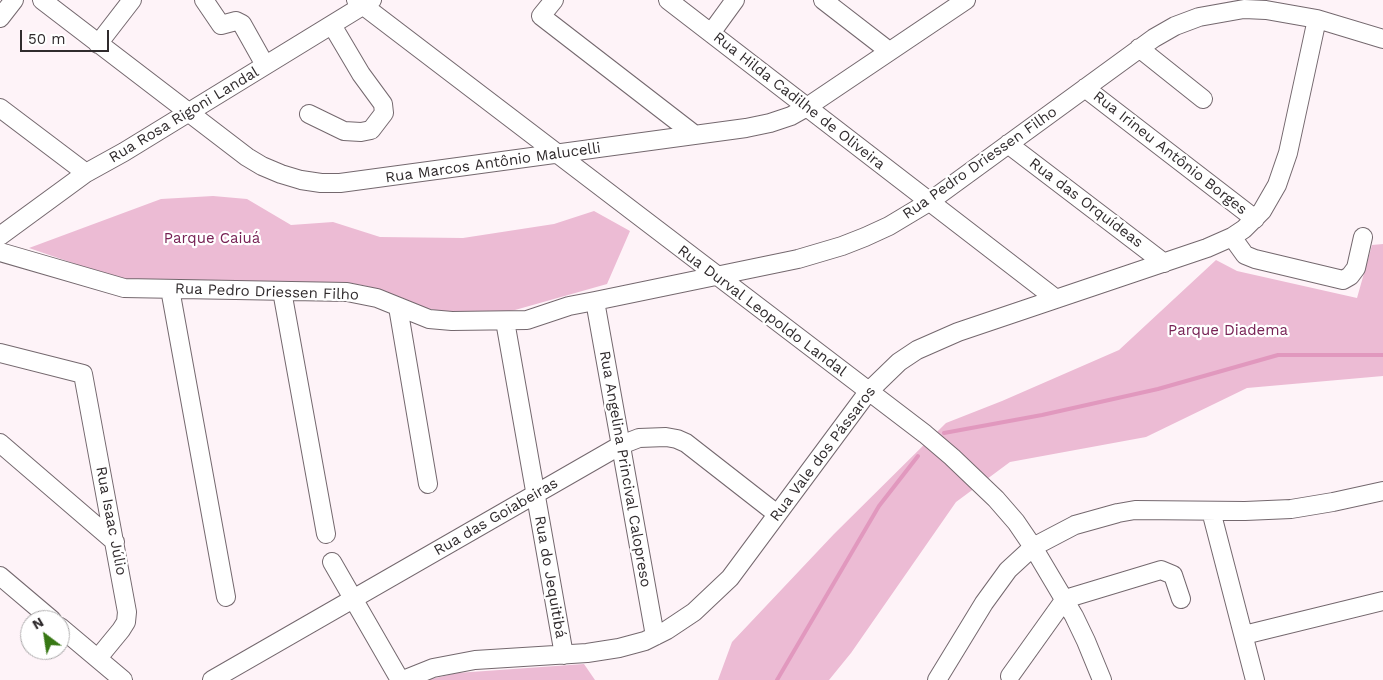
<!DOCTYPE html>
<html>
<head>
<meta charset="utf-8">
<style>
  body { margin:0 }
  #map { position:relative; width:1383px; height:680px; overflow:hidden; background:#fef3f8; font-family:"Work Sans",sans-serif }
  canvas { display:block }
  .north { position:absolute; left:20px; top:610px; width:50px; height:50px; box-sizing:border-box; background:#fff; border:1px solid #acaaab; border-radius:50%; rotate:329deg; font-size:14px; font-weight:700; line-height:20px; text-align:center; color:#302b2d }
  .north::after { content:''; display:block; margin:auto; width:18px; height:22px; background:#377714; clip-path:polygon(50% 0,100% 100%,50% 72%,0 100%) }
  .scale { position:absolute; left:20px; top:30px; width:89px; height:22px; box-sizing:border-box; border:2px solid #302b2d; border-top:0; padding-left:6px; font-size:15px; line-height:18px; white-space:nowrap; color:#302b2d; -webkit-text-stroke:4px #fff; paint-order:stroke }
</style>
</head>
<body>
<div id="map">
<canvas width="1383" height="680"></canvas>
<div class="north">N</div>
<div class="scale">50 m</div>
</div>
<script>
const c = document.querySelector('canvas').getContext('2d');
c.lineJoin = 'round';
function fillPath(path, color) { c.fillStyle = color; c.fill(path, 'evenodd'); }
const toPath = rows => new Path2D(rows.map(r => 'M' + r).join(''));
function stroke(path, color, width, dash) { c.strokeStyle = color; c.lineWidth = width; c.lineCap = dash ? 'butt' : 'round'; c.setLineDash(dash || []); c.stroke(path); }
function label(font, color, halo, rows, align = 'center') {
  c.font = font + ' "Work Sans",sans-serif'; c.lineWidth = 4.5; c.setLineDash([]); c.textBaseline = 'middle'; c.strokeStyle = halo; c.fillStyle = color; for (const [text, x, y, turn = 0] of rows) {
    c.save(); c.translate(x, y); c.rotate((+turn || 0) * Math.PI / 180); c.textAlign = isNaN(turn) ? turn : align; if (halo) c.strokeText(text, 0, 0); c.fillText(text, 0, 0); c.restore();
  }
}
fillPath(toPath([
  [213,196,247,199,291,225,333,222,380,237,463,238,554,224,594,211,630,231,607,284,515,310,504,312,450,312,435,310,423,307,367,286,350,283,139,282,119,279,29,248,161,199],
  [1383,244,1383,376,1247,388,1146,437,1010,462,956,502,851,653,829,680,718,680,732,642,834,534,946,423,1002,401,1119,350,1216,260,1237,271,1357,298,1372,245],
  [584,664,595,680,427,680,457,673]
]), '#ecbbd4');
stroke(toPath([
  [944,433,1042,415,1158,389,1278,355,1383,355],
  [777,680,879,506,918,456]
]), '#e198be', 4);
const minor = toPath([
  [42,0,247,157,262,166,281,174,301,180,321,183,340,183,746,128,770,123,791,116,807,107,966,0],
  [204,0,221,25,236,21,242,24,265,65],
  [356,0,925,434,952,457,996,499,1016,522,1033,547,1074,616,1086,641,1102,680],
  [554,0,541,16,695,135],
  [668,0,1056,299],
  [823,0,889,51],
  [0,18,14,0],
  [711,33,735,0],
  [98,44,132,0],
  [1139,48,1203,99],
  [1085,88,1255,219],
  [0,108,86,173],
  [309,114,344,131,361,132,371,130,384,113,383,104,361,74,332,25],
  [1008,144,1164,263],
  [0,236,86,173,124,152,372,0],
  [1232,237,1245,255,1255,259,1343,280,1350,276,1356,268,1363,237],
  [0,252,124,288,347,292,377,298,429,319,452,321,527,320,569,306,595,301,798,259,842,246,865,237,889,226,929,202,1154,38,1175,26,1199,17,1244,9,1266,10,1317,19,1383,39],
  [170,289,226,597],
  [282,291,326,534],
  [595,301,655,636],
  [398,307,428,484],
  [505,321,564,655],
  [0,353,83,374,127,612,126,622,121,630,98,658],
  [0,443,115,542],
  [1211,511,1255,680],
  [332,562,400,680],
  [0,576,52,620],
  [60,627,123,680],
  [1244,635,1383,601],
  [1010,676,1065,599,1161,570,1173,575,1181,599],
  [212,680,621,445,639,438,666,437,677,439,686,443,777,514],
  [403,680,433,668,475,660,587,653,619,648,645,641,667,630,694,612,730,578,868,392,899,362,917,350,958,332,1207,248,1232,237,1244,229,1262,211,1277,185,1288,153,1317,19],
  [937,680,984,603,1008,570,1033,547,1075,525,1118,513,1135,510,1245,511,1291,509,1333,502,1383,491]
]);
stroke(minor, '#74686e', 20);
stroke(minor, '#fff', 18);
label('15px', '#302b2d', '#fff', [
  ["Rua Hilda Cadilhe de Oliveira",799,101,38],
  ["Rua Rosa Rigoni Landal",184,115,-31],
  ["Rua Irineu Antônio Borges",1170,153,38],
  ["Rua Marcos Antônio Malucelli",493,163,-8],
  ["Rua Pedro Driessen Filho",980,163,-35],
  ["Rua das Orquídeas",1086,203,37],
  ["Rua Pedro Driessen Filho",267,292,2],
  ["Rua Durval Leopoldo Landal",762,311,37],
  ["Rua Vale dos Pássaros",823,454,-53],
  ["Rua Angelina Princival Calopreso",625,469,80],
  ["Rua das Goiabeiras",496,517,-30],
  ["Rua Isaac Júlio",111,521,79],
  ["Rua do Jequitibá",550,577,80]
]);
label('15px', '#725', '#fff', [
  ["Parque Caiuá",212,239],
  ["Parque Diadema",1228,331]
]);
</script>
</body>
</html>
